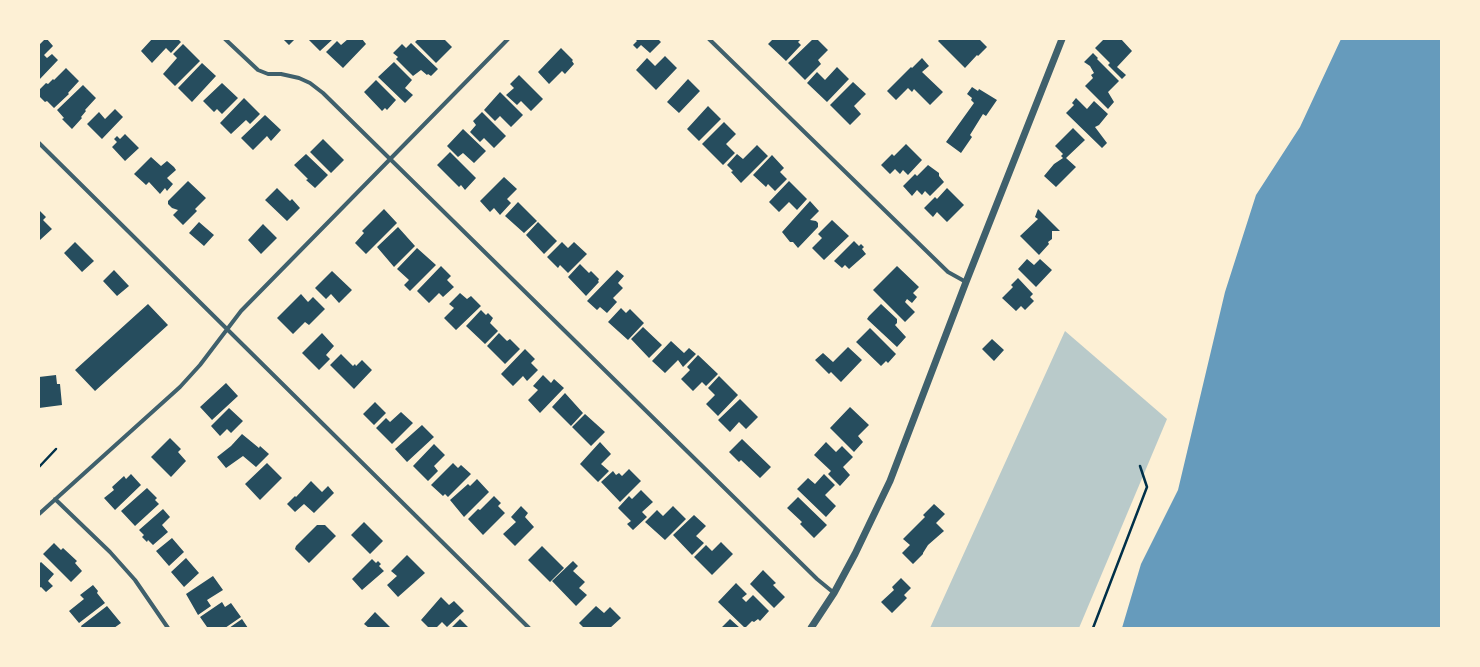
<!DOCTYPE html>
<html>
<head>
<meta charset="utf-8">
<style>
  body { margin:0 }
  #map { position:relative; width:1480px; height:667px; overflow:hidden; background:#fdf0d5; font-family:Manrope,sans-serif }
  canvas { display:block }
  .frame { position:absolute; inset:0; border:40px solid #fdf0d5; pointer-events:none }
</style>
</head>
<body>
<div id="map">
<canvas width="1480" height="667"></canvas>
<div class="frame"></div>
</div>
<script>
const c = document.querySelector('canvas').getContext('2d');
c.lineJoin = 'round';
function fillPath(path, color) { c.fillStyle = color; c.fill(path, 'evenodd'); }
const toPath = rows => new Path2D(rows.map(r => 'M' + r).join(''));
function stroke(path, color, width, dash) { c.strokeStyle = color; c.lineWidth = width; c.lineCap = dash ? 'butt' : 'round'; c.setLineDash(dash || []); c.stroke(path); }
fillPath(toPath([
  [1065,331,1167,419,1079,628,930,628]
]), '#b9caca');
fillPath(toPath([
  [1341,39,1441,39,1441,628,1122,628,1141,564,1178,490,1225,292,1256,195,1300,127]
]), '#669bbc');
fillPath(toPath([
  [45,39,47,39,53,46,44,55,47,58,52,54,58,60,39,80,39,45],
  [152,39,178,39,181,42,171,53,166,48,152,63,141,51],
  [283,39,295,39,289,45],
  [308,39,333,39,320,51],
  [348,39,362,39,366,44,343,68,326,52,337,41,341,45],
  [418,39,444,39,452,47,436,63,415,42],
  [635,39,658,39,661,42,650,53,641,45,637,49,633,45,637,41],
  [773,39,801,39,798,42,801,45,786,61,768,44],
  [813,39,817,39,828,50,818,60,821,64,805,80,788,63],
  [940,39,979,39,987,47,978,56,977,55,965,68,938,41],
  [1104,39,1121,39,1132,51,1117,67,1126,75,1122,79,1108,65,1110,63,1095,48],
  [411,43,438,69,431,76,428,74,427,75,421,70,413,76,396,59,398,57,393,53,402,44,406,48],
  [183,44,200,61,175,86,163,74,177,58,173,54],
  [561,48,573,60,572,61,574,64,565,74,562,71,549,84,538,72],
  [1093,53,1098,58,1097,59,1119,81,1108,92,1114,102,1108,109,1085,86,1093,78,1091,75,1094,73,1090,66,1084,62],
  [665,56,677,68,656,90,636,70,647,58,655,66],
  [922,58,929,66,922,72,943,92,930,105,914,89,912,92,908,88,896,100,887,91,911,67,912,68],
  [394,62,412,80,405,88,413,95,405,103,378,77],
  [202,63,216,76,192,102,178,88],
  [837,67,849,79,827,102,807,83,817,72,825,80],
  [66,68,79,81,68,93,69,94,54,108,47,101,45,102,39,96,39,90,46,83,48,84,53,79,54,80],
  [519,75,543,99,531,111,521,101,517,105,506,95,514,88,510,84],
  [688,79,700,91,679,113,667,102],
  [376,80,396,100,387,110,385,108,382,111,364,92],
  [853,82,866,94,854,106,861,114,850,125,830,105],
  [222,83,238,98,222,114,217,109,214,112,203,101],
  [83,85,96,98,85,110,86,111,81,117,82,118,72,129,62,119,64,118,57,110],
  [972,87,978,91,979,89,997,100,986,116,983,114,970,135,972,137,961,153,946,142,974,103,971,100,972,98,967,94],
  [500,92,523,115,511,127,500,116,495,121,484,110],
  [244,98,260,114,250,124,246,120,231,134,220,123],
  [1076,98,1087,109,1094,101,1108,114,1099,125,1095,127,1107,143,1102,148,1066,113,1074,105,1072,103],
  [708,106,721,119,699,141,687,129],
  [115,109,123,117,102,139,87,124,99,112,105,119],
  [482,112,506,136,494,148,484,138,480,142,470,132,476,125,473,121],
  [265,115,281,130,271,141,267,136,253,150,241,138],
  [724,122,736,134,726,144,735,153,723,165,702,144],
  [1073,128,1085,140,1066,158,1076,167,1056,187,1044,176,1054,164,1063,158,1061,156,1063,154,1055,146],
  [463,129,486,151,474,163,463,153,458,157,447,146],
  [125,134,139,148,125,161,112,147,117,142,114,139,117,136,120,139],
  [323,139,344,160,331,173,310,152],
  [906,144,922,160,908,175,903,170,900,174,895,169,890,174,881,165,892,154,894,156],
  [757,145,768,156,741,183,731,172,733,171,727,165,737,154,743,159],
  [450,152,476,178,465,190,461,185,459,187,437,165],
  [306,154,328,175,315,188,306,180,308,179,294,165],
  [772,155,784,168,780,172,787,179,775,191,768,184,766,187,753,175],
  [151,157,161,166,167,161,174,167,176,170,167,178,173,184,167,191,165,188,160,194,149,182,146,185,134,174],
  [928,165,939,173,939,176,944,182,930,196,925,191,922,195,917,190,912,196,903,186,915,174,917,176],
  [504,177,517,189,507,199,511,203,500,215,494,208,490,212,480,201],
  [188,181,206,198,195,209,197,211,183,225,173,215,178,210,172,208,168,204,168,201],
  [789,181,807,199,797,210,789,202,779,212,769,202],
  [277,188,290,201,292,199,300,208,287,221,265,200],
  [947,188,964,205,947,222,937,212,933,217,924,208,935,197,937,199],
  [810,201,819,211,810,220,816,221,818,223,818,227,798,248,793,242,790,242,782,232],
  [518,202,537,221,524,233,505,216],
  [384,209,397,223,366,254,355,243,364,233,362,231],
  [1038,209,1060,231,1052,231,1052,239,1048,242,1049,244,1039,255,1020,236,1038,219,1035,217],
  [39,210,46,217,43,220,52,229,40,240,39,239],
  [832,220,849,236,824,260,812,248,822,238,818,234],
  [199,222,214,235,204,246,189,233],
  [538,222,557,241,544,254,526,235],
  [263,224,277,238,261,254,248,240],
  [398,227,415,246,394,267,377,247],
  [854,241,859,246,861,244,864,247,862,249,866,254,849,269,845,265,842,268,834,261],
  [75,242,94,261,82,272,64,253],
  [562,242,568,248,574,242,587,254,568,273,560,265,558,268,547,257],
  [417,248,436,265,410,291,404,285,409,280,397,269],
  [1027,259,1034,265,1040,259,1052,270,1036,287,1018,269],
  [580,264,589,273,591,271,599,279,598,281,599,282,586,296,568,277],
  [441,266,451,276,447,280,454,287,443,297,439,293,429,303,417,291],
  [897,266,919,287,913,293,917,297,912,303,907,299,905,302,915,312,905,322,873,290],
  [114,270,129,286,117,296,103,281],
  [617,270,624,276,618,283,623,288,613,298,617,302,607,313,600,307,597,310,587,301],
  [332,271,352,290,339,303,331,294,326,299,315,288],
  [1018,278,1033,294,1030,297,1034,301,1025,310,1021,306,1016,311,1002,298,1013,287,1011,285],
  [460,293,467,299,471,296,481,306,456,330,444,318,454,308,449,304],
  [301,294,308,302,313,297,325,309,309,325,305,322,293,334,277,318],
  [148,304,168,325,95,391,75,370],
  [881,304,897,319,897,323,895,325,906,337,897,347,867,319,869,316],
  [621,308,626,313,630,309,644,323,628,340,608,322],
  [481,310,486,315,488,313,493,318,490,323,498,331,485,344,466,326],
  [643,327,662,345,649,358,631,339],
  [870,328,896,354,888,363,886,361,881,366,856,342],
  [322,333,334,346,326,355,330,359,319,370,302,353],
  [499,333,507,341,510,339,520,349,505,364,487,346],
  [992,339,1004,350,994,361,982,349],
  [671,341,684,353,689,348,696,354,683,367,678,360,665,373,652,361],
  [848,347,862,360,841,382,831,372,829,374,815,360,823,353,833,362],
  [525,349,535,359,531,363,538,370,527,381,523,376,513,386,501,374],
  [341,354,353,366,355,364,356,366,362,360,372,370,354,389,330,365],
  [698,355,718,374,706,386,702,382,693,391,681,379,690,370,687,367],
  [56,375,57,384,60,384,62,405,39,408,39,377],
  [543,375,551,383,554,379,564,388,540,413,528,400,538,390,533,386],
  [719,376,738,395,718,416,706,404,715,395,708,388],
  [226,383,238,396,212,420,200,407],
  [565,393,583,413,571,426,552,407],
  [740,399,758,417,746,429,739,422,730,432,718,420],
  [375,402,386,413,374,425,363,414],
  [850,407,869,425,858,436,863,442,854,452,830,428],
  [229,408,243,421,231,433,227,429,220,436,211,426],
  [401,412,413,423,392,444,376,428,386,418,390,422],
  [585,414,605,432,591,446,572,427],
  [422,425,434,437,407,462,395,449],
  [242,434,259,448,260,446,269,454,256,467,243,456,226,468,217,457,231,446],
  [170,438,181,449,178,452,186,461,171,477,151,457],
  [742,439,771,467,760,478,741,460,739,462,729,452],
  [600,442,611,454,601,464,609,471,598,482,580,464],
  [826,442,836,452,842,446,853,457,843,467,850,475,840,486,828,474,831,471,814,455],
  [434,444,445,455,434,466,438,471,428,481,413,466],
  [267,463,282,478,260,500,245,484],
  [453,463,458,468,461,465,471,474,448,497,445,494,443,496,431,485],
  [629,469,641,481,620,502,601,482,613,471,616,475,619,473,622,476],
  [131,474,141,485,115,510,104,498,114,490,112,487,124,476,126,479],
  [824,474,835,485,825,495,836,506,826,517,797,489,808,478,815,484],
  [477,479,489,492,464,517,450,500,468,484,470,486],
  [311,481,322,492,328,486,334,493,314,513,304,504,295,512,287,504,295,496,296,497],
  [147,488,157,498,155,500,159,504,135,526,121,511],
  [641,490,653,502,642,512,647,517,633,530,627,524,631,521,618,508,629,496,632,499],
  [494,496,501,503,498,506,505,513,483,535,468,519,478,509,480,510],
  [798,497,827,525,814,538,800,524,802,522,787,508],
  [934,504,945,514,936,523,944,531,928,545,923,553,923,554,913,564,902,553,910,545,903,539,925,517,923,515],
  [521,506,528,513,525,517,534,527,515,546,503,534,516,522,511,517],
  [673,506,686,519,665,540,645,522,657,510,663,516],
  [163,509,170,517,162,525,168,532,153,545,148,540,147,542,142,537,144,535,139,530],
  [694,515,706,526,696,536,704,543,692,555,673,535],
  [364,522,383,541,370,554,351,535],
  [317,525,325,525,336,536,309,563,295,549,296,546],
  [172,538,184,552,169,566,156,551],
  [721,542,733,554,712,575,694,557,706,545,712,551],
  [54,543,61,550,63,548,77,561,75,563,82,571,71,582,43,554],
  [542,546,564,568,550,582,528,560],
  [407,555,425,573,398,597,387,585,397,576,391,571],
  [186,558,199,573,184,587,171,572],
  [372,559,376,563,378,561,381,564,379,566,384,571,362,590,352,579],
  [573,561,578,566,573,571,585,582,579,588,587,595,576,606,552,581],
  [41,562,54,574,48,581,53,586,46,592,41,587,39,588,39,564],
  [763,570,776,583,773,585,785,597,774,608,750,584],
  [213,576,223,590,207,600,211,606,198,615,186,594],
  [901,578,911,588,904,595,907,598,892,613,881,602,894,590,892,587],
  [736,583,747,594,742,598,746,602,753,595,769,611,760,621,758,619,754,622,752,621,745,628,718,602],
  [93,585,98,591,97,593,105,603,79,623,69,611,84,599,80,595],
  [441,597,449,605,454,601,464,611,447,627,442,622,436,628,429,628,421,620],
  [222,602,225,607,231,603,241,617,225,628,207,627,200,617],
  [107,606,121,623,114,628,106,627,104,628,82,628,81,626],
  [596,606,604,613,610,607,621,618,610,628,584,628,579,623],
  [375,612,391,628,369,628,364,624],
  [242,619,248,628,229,628],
  [460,619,469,628,451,628],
  [730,619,740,628,721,628]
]), '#264d5e');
stroke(toPath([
  [39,467,56,449],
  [1093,628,1147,487,1140,466]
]), '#003049', 2.5);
stroke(toPath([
  [225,39,258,70,268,74,281,74,299,78,310,83,323,93,817,579,834,593],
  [709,39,948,272,966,282],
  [39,143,529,628],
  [55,499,110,552,135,580,168,628],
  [39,514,180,387,200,365,241,311,508,39]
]), '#3f606c', 4);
stroke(toPath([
  [811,628,834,593,855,554,890,481,966,282,1062,39]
]), '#3f606c', 7);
</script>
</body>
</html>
